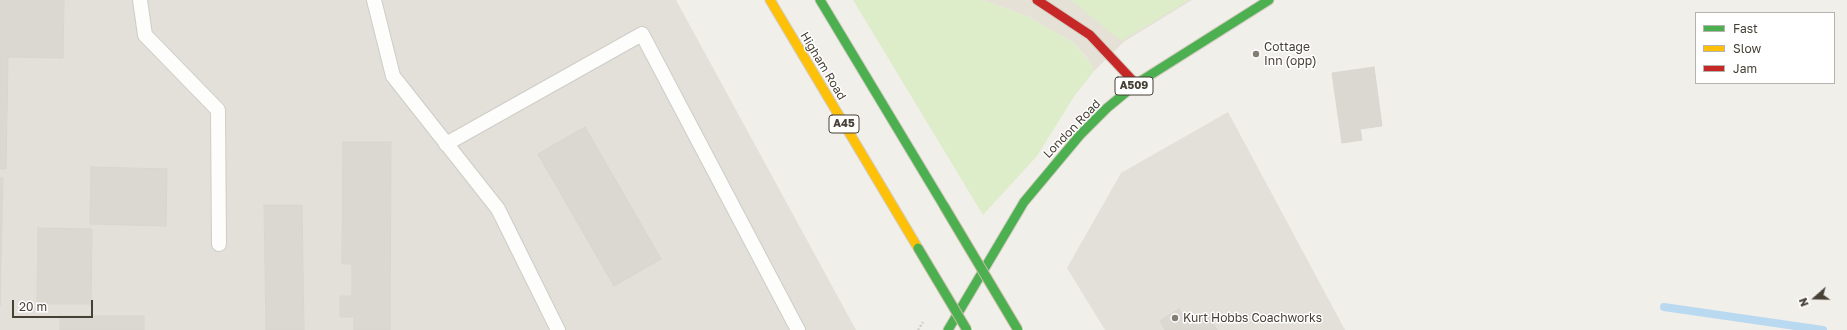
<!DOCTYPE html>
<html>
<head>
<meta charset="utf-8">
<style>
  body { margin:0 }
  #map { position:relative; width:1847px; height:330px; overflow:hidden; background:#f1efea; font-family:"Golos Text",sans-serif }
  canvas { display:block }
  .legend { position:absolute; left:1695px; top:12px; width:140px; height:72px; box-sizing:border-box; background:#fff; border:1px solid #b5b3ae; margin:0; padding:5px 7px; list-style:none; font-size:12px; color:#474135 }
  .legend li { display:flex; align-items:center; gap:8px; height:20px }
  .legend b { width:20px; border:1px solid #b5b3ae }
  .north { position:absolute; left:1795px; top:278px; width:40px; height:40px; -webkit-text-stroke:3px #fff; paint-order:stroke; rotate:250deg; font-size:11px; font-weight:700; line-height:16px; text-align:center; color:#474135 }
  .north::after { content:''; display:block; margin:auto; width:14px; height:18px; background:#474135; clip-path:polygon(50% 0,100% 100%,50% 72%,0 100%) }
  .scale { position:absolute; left:12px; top:300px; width:81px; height:18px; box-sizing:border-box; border:2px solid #474135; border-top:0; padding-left:5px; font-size:12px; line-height:14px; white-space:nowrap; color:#474135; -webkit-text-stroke:3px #fff; paint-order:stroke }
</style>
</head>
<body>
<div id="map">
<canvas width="1847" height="330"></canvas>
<ul class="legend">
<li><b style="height:5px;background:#4caf50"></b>Fast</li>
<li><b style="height:5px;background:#ffc107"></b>Slow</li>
<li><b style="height:5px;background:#c62828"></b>Jam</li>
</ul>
<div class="north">N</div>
<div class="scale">20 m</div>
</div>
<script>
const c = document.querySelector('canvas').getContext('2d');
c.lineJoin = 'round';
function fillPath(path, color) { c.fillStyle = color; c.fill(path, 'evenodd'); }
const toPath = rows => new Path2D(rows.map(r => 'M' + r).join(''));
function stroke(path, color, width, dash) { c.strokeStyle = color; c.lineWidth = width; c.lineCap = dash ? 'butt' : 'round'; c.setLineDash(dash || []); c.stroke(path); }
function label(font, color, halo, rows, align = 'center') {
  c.font = font + ' "Golos Text",sans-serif'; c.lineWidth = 3; c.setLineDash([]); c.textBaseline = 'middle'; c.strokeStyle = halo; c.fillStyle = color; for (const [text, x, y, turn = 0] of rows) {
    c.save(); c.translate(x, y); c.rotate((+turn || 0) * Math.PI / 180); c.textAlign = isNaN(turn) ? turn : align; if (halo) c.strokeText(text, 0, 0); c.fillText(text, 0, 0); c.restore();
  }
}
fillPath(toPath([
  [983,0,1192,0,1125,41,1094,71,1087,58,1075,44,1029,17]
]), '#e5e1d7');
fillPath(toPath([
  [0,0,676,0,856,330,0,330],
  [1228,112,1345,330,1105,330,1067,268,1121,173]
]), '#e3dfd9');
fillPath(toPath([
  [853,0,983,0,1029,17,1075,44,1092,65,1094,71,1075,95,1037,156,983,215],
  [1071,0,1189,0,1121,41]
]), '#ddecc9');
stroke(toPath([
  [1664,307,1823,330]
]), '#b9d9f0', 8);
const building = toPath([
  [0,0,64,0,63,58,8,57,6,169,0,169,0,0],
  [1374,67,1382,126,1360,129,1362,140,1342,143,1332,73,1374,67],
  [585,127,661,259,614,286,538,154,585,127],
  [343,142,391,142,390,330,354,330,354,317,340,317,340,296,352,296,352,264,342,264,343,142],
  [91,167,167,169,166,226,90,224,91,167],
  [0,178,3,178,0,306,0,178],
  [264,205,302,205,304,330,266,330,264,205],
  [38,228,92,229,91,304,37,304,38,228],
  [1179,309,1189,326,1208,315,1217,330,1165,330,1160,321,1179,309],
  [60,316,144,316,144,330,60,330,60,316]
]);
fillPath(building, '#dbd8d2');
stroke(building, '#d9d6cf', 1);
const lane = toPath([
  [140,0,145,35,218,110,219,244],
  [374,0,393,76,498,209,558,330],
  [446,144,642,34,798,330]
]);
const fast = toPath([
  [820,0,944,206],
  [948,330,1024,202,1080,135,1107,108,1136,84,1269,0]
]);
const slow = toPath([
  [770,0,918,248]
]);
const jam = toPath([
  [1037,0,1090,35,1136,84]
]);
stroke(lane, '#cfcdc7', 16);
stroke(fast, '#d1ccc1', 11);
stroke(slow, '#d1ccc1', 11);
stroke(jam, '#d1ccc1', 11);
stroke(toPath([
  [918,330,923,322]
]), '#d1cfca', 2.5, [2, 2]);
stroke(lane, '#fdfdfc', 14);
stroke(fast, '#4caf50', 9);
stroke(slow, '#ffc107', 9);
stroke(jam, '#c62828', 9);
const fastBridge = toPath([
  [944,206,1018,330],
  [918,248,967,330]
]);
stroke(fastBridge, '#c9bda4', 11, []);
stroke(fastBridge, '#4caf50', 9);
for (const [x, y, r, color] of [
  [1256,54,4,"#827e74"],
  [1175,318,4,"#827e74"]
]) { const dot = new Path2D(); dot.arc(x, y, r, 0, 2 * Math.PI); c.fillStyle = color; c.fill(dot); stroke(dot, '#fff', 1.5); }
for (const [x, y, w] of [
  [1134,86,38],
  [844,124,30]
]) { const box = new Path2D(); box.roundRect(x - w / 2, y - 9, w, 18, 3); c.fillStyle = '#fff'; c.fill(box); stroke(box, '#474135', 1); }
label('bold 11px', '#474135', null, [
  ["A509",1134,86],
  ["A45",844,124]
]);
label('12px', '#474135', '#fff', [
  ["Cottage",1264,47],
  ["Inn (opp)",1264,61],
  ["Kurt Hobbs Coachworks",1183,318]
], 'left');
label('12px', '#474135', '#fff', [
  ["Higham Road",823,66,59],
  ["London Road",1072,129,-46]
]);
</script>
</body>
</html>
